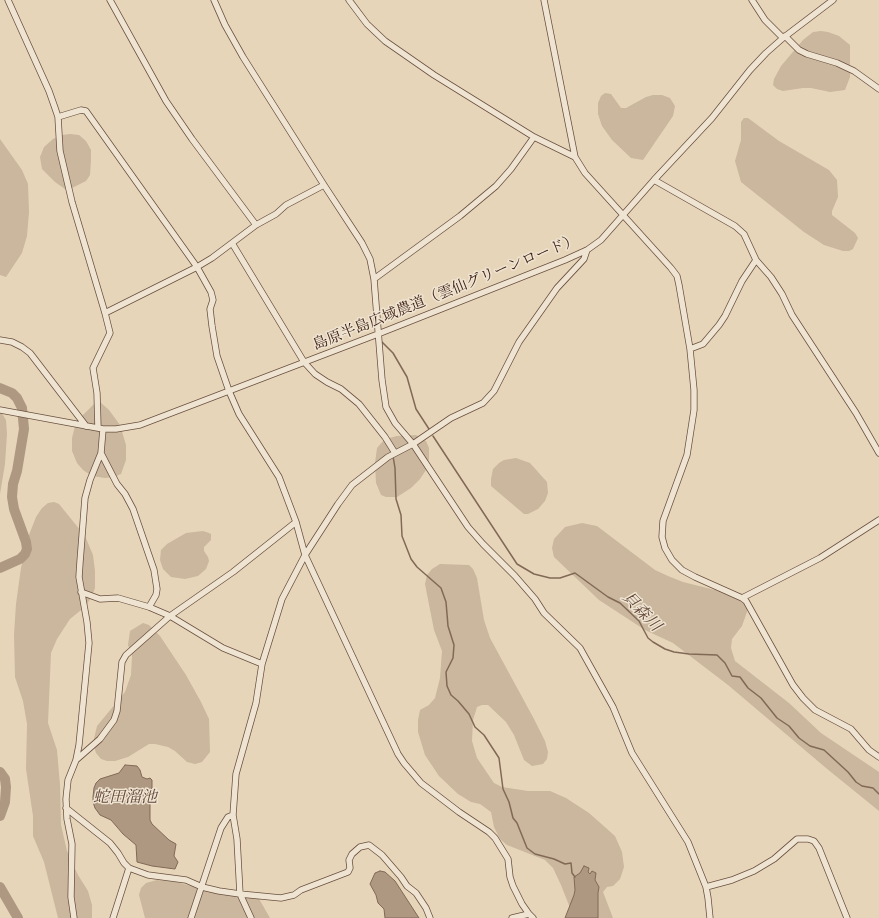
<!DOCTYPE html>
<html>
<head>
<meta charset="utf-8">
<style>
  body { margin:0 }
  canvas { display:block; background:#e6d5b9 }
</style>
</head>
<body>
<canvas width="879" height="918"></canvas>
<script>
const c = document.querySelector('canvas').getContext('2d');
c.lineJoin = 'round';
function fillPath(path, color) { c.fillStyle = color; c.fill(path, 'evenodd'); }
const toPath = rows => new Path2D(rows.map(r => 'M' + r).join(''));
function stroke(path, color, width, dash) { c.strokeStyle = color; c.lineWidth = width; c.lineCap = dash ? 'butt' : 'round'; c.setLineDash(dash || []); c.stroke(path); }
function label(font, color, halo, rows, align = 'center') {
  c.font = font + ' "IM FELL Great Primer","Noto Serif JP",serif'; c.lineWidth = 3; c.setLineDash([]); c.textBaseline = 'middle'; c.strokeStyle = halo; c.fillStyle = color; for (const [text, x, y, turn = 0] of rows) {
    c.save(); c.translate(x, y); c.rotate((+turn || 0) * Math.PI / 180); c.textAlign = isNaN(turn) ? turn : align; if (halo) c.strokeText(text, 0, 0); c.fillText(text, 0, 0); c.restore();
  }
}
fillPath(toPath([
  [821,31,828,32,839,36,850,45,850,77,845,90,830,92,811,88,803,88,783,91,777,89,773,85,774,79,781,66,803,40,813,32],
  [605,93,611,94,621,108,626,108,646,97,653,95,662,95,670,98,675,106,673,116,643,160,631,158,612,140,602,126,598,114,598,103,601,96],
  [744,118,748,118,779,141,829,170,837,180,838,197,832,211,832,215,855,233,858,238,853,249,849,251,843,251,824,245,804,232,741,182,735,161,741,140,741,122],
  [70,134,79,135,86,141,91,150,91,160,90,175,86,181,72,188,65,189,55,182,42,169,40,157,44,147,53,139,62,135],
  [0,139,22,170,28,184,29,212,27,236,22,253,6,277,0,275],
  [96,402,100,402,109,410,120,425,126,445,126,460,121,474,114,477,105,478,92,476,83,470,77,463,72,451,72,438,76,422],
  [0,410,6,420,7,434,5,464,0,494],
  [416,435,426,441,429,448,429,459,426,470,420,479,411,488,397,497,386,497,381,495,376,483,375,463,377,448,385,439,397,436],
  [516,458,530,463,547,482,548,493,545,501,538,509,528,514,524,514,491,486,491,479,493,469,499,463,504,460],
  [54,502,59,504,85,536,93,555,95,571,95,588,92,596,86,606,70,619,57,639,51,653,48,723,57,750,60,785,61,825,67,851,78,875,88,891,92,905,92,918,58,918,44,862,33,836,33,816,26,769,27,724,23,701,15,677,14,635,16,604,21,568,29,535,36,517,42,508,48,503],
  [582,523,597,526,655,570,668,576,683,582,715,590,745,594,748,609,742,626,732,639,731,648,735,661,789,703,821,733,879,772,879,811,826,768,728,685,673,643,645,630,599,600,554,557,552,548,554,539,565,527],
  [203,531,209,533,211,534,211,540,204,547,204,551,208,557,209,561,206,569,198,576,185,579,171,577,163,569,160,560,161,550,167,544,186,533],
  [440,564,469,565,473,569,477,578,484,620,490,638,534,719,545,741,548,752,547,759,543,764,532,766,524,760,514,735,506,722,488,705,482,705,477,707,473,720,472,741,477,758,494,783,502,787,528,791,550,791,566,798,589,813,615,836,622,852,624,867,620,879,613,886,607,887,603,892,613,918,574,918,561,885,553,868,545,860,507,845,500,839,494,827,491,812,480,804,471,802,458,794,439,776,425,755,418,732,418,720,420,710,429,705,435,698,440,678,442,651,434,630,425,584,427,575,432,569],
  [143,623,149,625,160,636,186,675,201,702,209,719,210,752,202,762,195,764,187,762,175,751,168,747,155,744,149,744,128,757,115,761,107,761,101,759,96,753,93,743,97,726,125,692,131,675,132,656,128,645,130,631],
  [157,880,176,882,226,895,258,897,270,918,145,918,139,895,141,888,146,883]
]), '#cab79d');
const water = toPath([
  [125,765,137,766,140,770,142,777,147,779,150,778,152,780,152,788,150,790,150,820,152,824,169,840,176,844,174,856,178,862,175,869,152,866,137,862,136,845,123,834,111,820,100,815,95,808,93,802,93,797,94,788,96,783,100,779,119,773,125,765],
  [584,866,589,868,588,872,590,874,592,871,596,873,595,880,599,887,598,893,598,918,565,918,574,895,575,890,574,877,580,873,584,866],
  [380,871,385,872,395,881,419,918,385,918,384,909,378,903,376,895,370,884,375,873,380,871]
]);
fillPath(water, '#ae9882');
stroke(water, '#826957', 1);
stroke(toPath([
  [382,342,393,353,407,377,416,409,429,429],
  [433,436,517,564,534,574,550,578,560,578,575,573,608,597,620,603,639,621,648,638,653,642,665,649,674,652,689,654,717,655,725,663,732,676,740,677,748,688,761,698,777,718,789,726,799,738,810,746,824,750,848,772,856,782,862,786,873,788,879,794],
  [393,456,395,468,396,499,401,515,402,536,411,559,417,567,441,588,446,602,448,626,454,645,453,658,446,672,447,686,451,695,458,701,469,714,475,727,484,735,499,758,503,789,509,802,513,818,517,823,527,848,535,854,554,859,565,864,571,863,572,873,575,877]
]), '#826957', 1.5);
stroke(toPath([
  [0,388,12,393,17,398,22,408,24,429,17,471,13,484,12,497,14,509,26,542,27,549,25,554,20,559,0,568],
  [0,772,5,779,6,787,5,802,0,816],
  [0,887,18,918]
]), '#ae9882', 10);
const minor = toPath([
  [8,0,49,91,55,108,58,117,60,151,72,202,105,313,110,333,93,368,97,393,98,428],
  [110,0,166,101,192,139,256,225,232,243,304,362,315,374,327,382,341,389,359,404,385,437,395,453],
  [214,0,225,25,243,57,324,185,362,243,370,259,374,279,382,380,386,407,395,423,413,444,468,527,483,544,515,576,535,599,544,613,580,648,613,707,632,753,688,842,706,887,708,898,710,918],
  [349,0,367,24,385,41,434,75,534,137,575,157],
  [544,0,575,157,585,173,671,268,677,276,679,285,690,349,694,390,694,410,687,455,663,521,662,537,665,548,672,560,682,570,695,577,742,598,746,601,793,685,803,698,815,710,851,729,869,750,879,757],
  [752,0,765,20,783,38],
  [785,36,799,50,807,54,837,63,854,71,879,89],
  [58,117,81,110,86,111,197,267,211,292,213,300,210,309,212,326,217,356,229,391,239,414,279,477,296,522,305,555,398,754,404,763,421,783,459,812,489,832,495,838,508,859,510,877,513,886,522,904,529,914,533,918],
  [654,180,735,226,744,234,756,260,771,277,782,294,792,315,856,413,879,453],
  [256,225,276,214,286,205,324,185],
  [374,279,460,216,496,186,511,169,534,137],
  [105,313,197,267,212,258,232,243],
  [0,340,12,342,22,347,30,353,86,426],
  [690,349,703,344,719,325,725,316,742,281,756,260],
  [0,410,103,429,116,429,140,425,378,334,565,260,587,250,601,240,654,180,712,118,750,70,766,53,783,38,833,0],
  [101,453,117,484,125,494,133,509,154,570,157,589,156,595,149,607],
  [81,592,100,599,118,598,149,607,170,616,223,648,262,664],
  [742,598,820,558,879,520],
  [76,760,100,739,114,720,117,711,122,662,126,655,170,616,233,572,296,522],
  [66,808,110,843,118,853,124,863,129,868,148,875,186,880,202,887,219,891,240,894,281,898,294,895,301,890,348,872,350,868,349,860,352,854,360,847,369,845,382,855,401,877,407,886,416,893,426,908,430,918],
  [706,887,732,880,754,871,774,859,797,839,808,839,814,841,819,848,847,918],
  [74,918,71,897,72,844,67,819,66,799,68,780,76,760,79,745,89,643,87,622,79,577,80,562,85,498,90,480,101,453,103,429],
  [113,918,129,868],
  [191,918,221,828,228,817,233,815],
  [251,918,240,894,237,839,233,815,236,774,256,703,262,664,282,599,305,555,338,504,352,485,388,457,413,444,451,418,483,403,494,391,519,342,557,288,584,259,587,250],
  [512,918,529,914]
]);
stroke(minor, '#6a5040', 7);
stroke(minor, '#efe4d2', 5.5);
label('15px', '#412317', '#efe4d2', [
  ["島原半島広域農道（雲仙グリーンロード）",446,293,-22]
]);
label('italic 16px', '#624637', '#efe4d2', [
  ["貝森川",641,612,46],
  ["蛇田溜池",125,798]
]);
</script>
</body>
</html>
